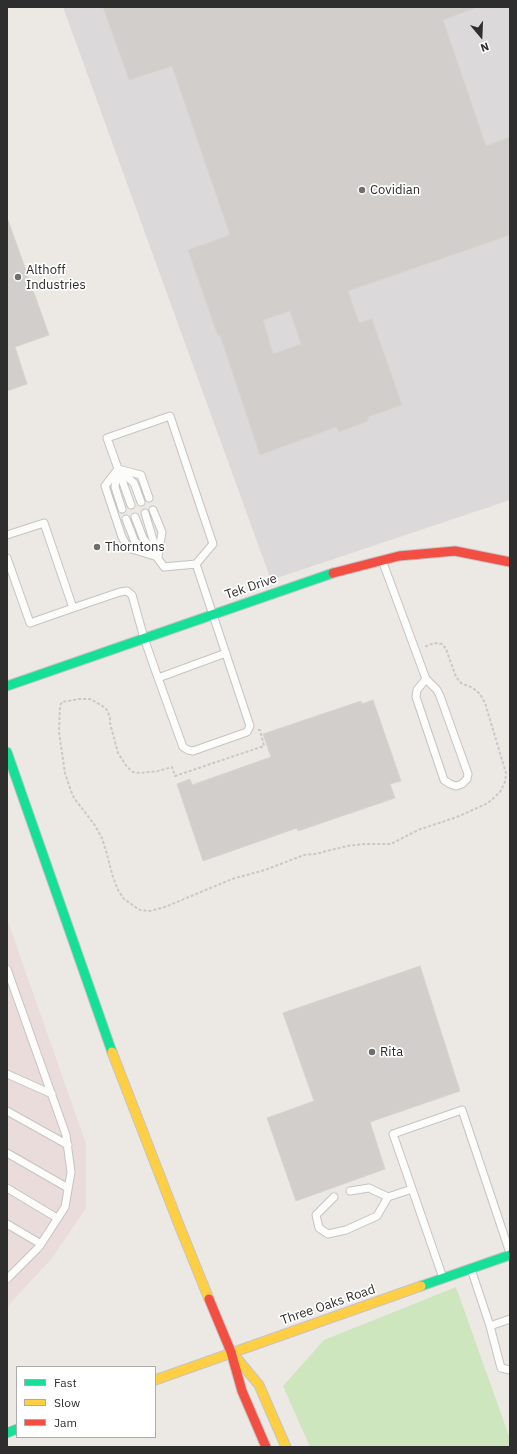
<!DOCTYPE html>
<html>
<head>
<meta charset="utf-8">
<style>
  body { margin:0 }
  #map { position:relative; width:517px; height:1454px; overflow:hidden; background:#ece8e4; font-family:"IBM Plex Sans",sans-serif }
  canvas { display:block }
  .frame { position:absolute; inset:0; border:8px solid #2e2e2e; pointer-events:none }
  .legend { position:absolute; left:16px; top:1366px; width:140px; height:72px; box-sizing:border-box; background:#fff; border:1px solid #ababab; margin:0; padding:5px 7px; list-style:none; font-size:12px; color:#2e2e2e }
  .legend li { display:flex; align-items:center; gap:8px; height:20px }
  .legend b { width:20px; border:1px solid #ababab }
  .north { position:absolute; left:461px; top:16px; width:40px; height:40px; -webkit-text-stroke:3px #fff; paint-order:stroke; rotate:161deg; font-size:11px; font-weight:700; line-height:16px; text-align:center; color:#2e2e2e }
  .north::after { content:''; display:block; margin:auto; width:14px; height:18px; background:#2e2e2e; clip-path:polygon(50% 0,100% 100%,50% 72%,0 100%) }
</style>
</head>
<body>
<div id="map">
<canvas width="517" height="1454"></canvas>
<div class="frame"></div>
<ul class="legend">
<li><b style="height:5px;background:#16e098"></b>Fast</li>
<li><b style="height:5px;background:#ffcf43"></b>Slow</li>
<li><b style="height:5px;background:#f24e42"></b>Jam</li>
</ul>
<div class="north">N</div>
</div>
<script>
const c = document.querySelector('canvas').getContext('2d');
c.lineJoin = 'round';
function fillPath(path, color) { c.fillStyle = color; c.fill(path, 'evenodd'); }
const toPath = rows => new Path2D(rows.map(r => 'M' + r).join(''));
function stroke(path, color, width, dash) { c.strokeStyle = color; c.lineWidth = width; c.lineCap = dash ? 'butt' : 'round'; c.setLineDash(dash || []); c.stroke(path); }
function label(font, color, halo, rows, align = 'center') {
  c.font = font + ' "IBM Plex Sans",sans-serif'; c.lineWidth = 3.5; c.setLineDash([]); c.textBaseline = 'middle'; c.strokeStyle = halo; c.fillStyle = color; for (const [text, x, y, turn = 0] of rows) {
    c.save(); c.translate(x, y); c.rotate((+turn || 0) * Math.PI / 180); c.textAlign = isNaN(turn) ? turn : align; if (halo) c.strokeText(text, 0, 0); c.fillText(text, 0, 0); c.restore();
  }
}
fillPath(toPath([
  [63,7,510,7,510,500,271,580]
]), '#dcd9db');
fillPath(toPath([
  [7,919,86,1144,86,1208,52,1258,7,1307]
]), '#e9dcdb');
fillPath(toPath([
  [456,1287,510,1439,510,1447,310,1447,283,1386,324,1340]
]), '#cee6be');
const building = toPath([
  [103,7,475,7,475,8,443,20,486,146,510,137,510,235,348,291,359,323,372,319,402,405,368,417,368,421,339,432,336,427,260,455,220,335,218,336,188,250,230,235,172,66,129,80,103,7],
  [290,311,301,344,273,354,263,320,290,311],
  [7,220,8,220,49,335,15,347,27,384,7,391,7,220],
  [373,700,401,781,390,784,395,798,298,831,297,828,203,861,177,784,190,779,192,785,271,757,263,734,361,701,362,704,373,700],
  [420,966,460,1091,370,1122,385,1169,296,1201,267,1118,314,1101,283,1013,420,966]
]);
fillPath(building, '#d1cecb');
stroke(building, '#d7d4d0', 1);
const lane = toPath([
  [118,469,105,486,122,537,128,548,158,557],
  [118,469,141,475,149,498],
  [119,470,134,483,141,502],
  [117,471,115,487,122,509],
  [153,510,162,532,158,557],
  [145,513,157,553],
  [135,517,143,538,164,567,196,564],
  [126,519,135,542,151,552],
  [7,535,44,523,73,608,30,623,7,558],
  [382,560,426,679,437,690,440,696,468,774,467,779,462,784,456,786,450,784,444,780,416,697,417,690,426,679],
  [73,608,120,592,127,591,132,595,144,638,158,678,183,747,188,750,193,751,247,732,250,726,196,564,213,544,170,416,107,438,131,505],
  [158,678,226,653],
  [7,969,66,1135,71,1172,65,1207,39,1247,7,1279],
  [7,1074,52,1094],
  [7,1111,68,1145],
  [7,1153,68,1188],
  [7,1188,57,1218],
  [350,1191,369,1188,388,1197],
  [334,1197,316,1215,319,1228,328,1234,346,1230,377,1216,388,1197,412,1189],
  [7,1224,41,1244],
  [471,1269,490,1326,510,1319],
  [443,1278,393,1134,462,1110,510,1253],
  [490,1326,501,1368,510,1370]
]);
const fast = toPath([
  [7,686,333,573],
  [7,752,112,1052],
  [421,1286,510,1255],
  [7,1433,17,1429]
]);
const slow = toPath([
  [112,1052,179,1225,209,1299],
  [235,1356,259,1385,286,1447],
  [155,1380,421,1286]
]);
const jam = toPath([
  [333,573,399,556,455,551,510,562],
  [209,1299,231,1352,242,1391,266,1447]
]);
stroke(lane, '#c5c4c5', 9);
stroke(fast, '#c5c4c5', 11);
stroke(slow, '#c5c4c5', 11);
stroke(jam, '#c5c4c5', 11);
stroke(toPath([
  [258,730,260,730,264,746,175,776,172,767,158,771,140,773,133,772,127,767,118,753,110,723,110,717,107,710,101,705,90,699,79,699,62,702,60,706,59,732,65,773,71,791,74,798,94,824,102,838,106,851,113,877,118,890,124,899,134,906,140,910,150,911,165,907,232,879,265,870,304,855,315,854,347,846,364,844,391,844,418,830,457,817,488,803,500,792,505,782,506,773,485,703,480,694,473,688,461,683,456,677,446,649,442,644,434,643,424,647]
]), '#c9c9c8', 2, [3, 2]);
stroke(lane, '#fcfcfb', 7);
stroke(fast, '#16e098', 9);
stroke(slow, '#ffcf43', 9);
stroke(jam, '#f24e42', 9);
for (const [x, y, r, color] of [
  [362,190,4,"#706f6e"],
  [18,277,4,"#706f6e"],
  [97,547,4,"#706f6e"],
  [372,1052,4,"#706f6e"]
]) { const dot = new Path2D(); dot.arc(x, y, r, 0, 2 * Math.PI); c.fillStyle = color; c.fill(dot); stroke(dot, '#fff', 1.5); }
label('13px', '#2e2e2e', '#fff', [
  ["Covidian",370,190],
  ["Althoff",26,270],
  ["Industries",26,285],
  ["Thorntons",105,547],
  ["Rita",380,1052]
], 'left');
label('13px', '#2e2e2e', '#fff', [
  ["Tek Drive",251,587,-19],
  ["Three Oaks Road",328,1305,-19]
]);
</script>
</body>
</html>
